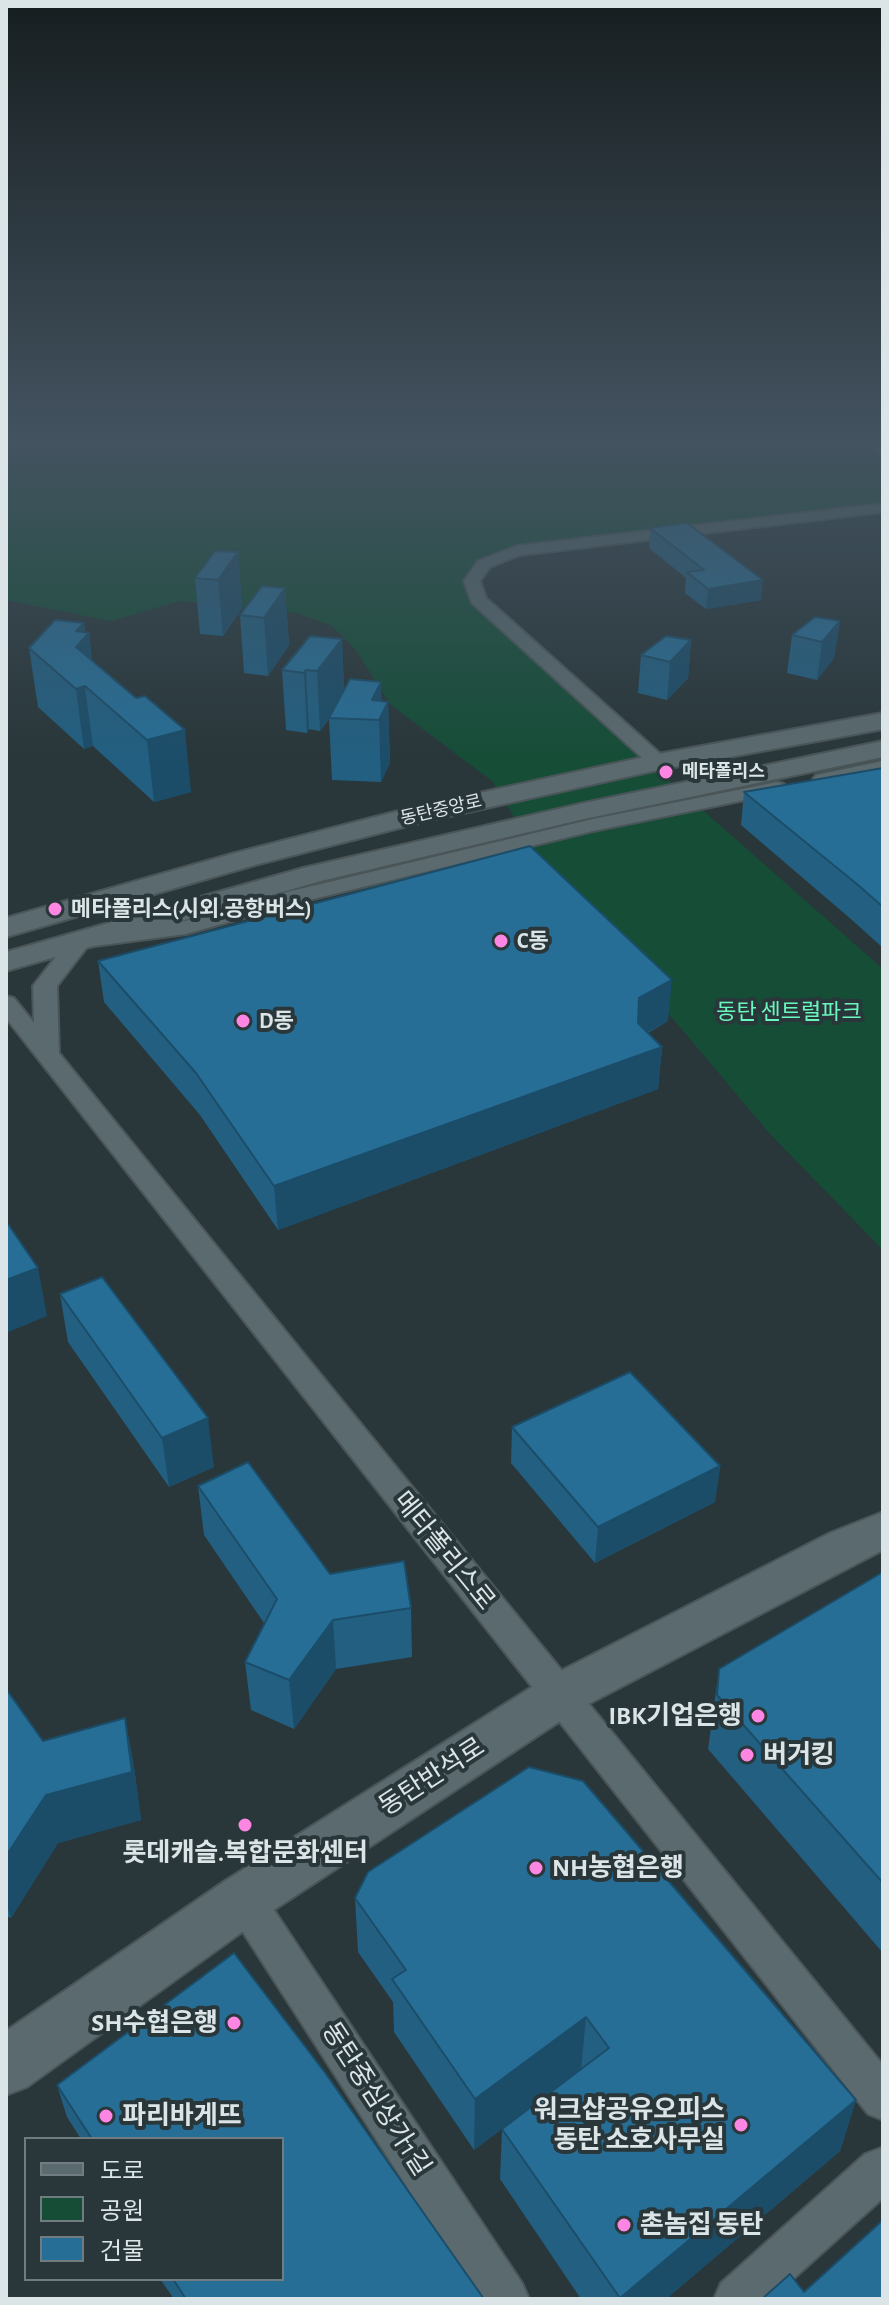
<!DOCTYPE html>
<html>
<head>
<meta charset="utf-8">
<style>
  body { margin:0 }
  #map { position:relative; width:889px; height:2305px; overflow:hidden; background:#29373a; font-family:"Alegreya Sans","Noto Sans KR",sans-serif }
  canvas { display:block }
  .frame { position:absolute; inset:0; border:8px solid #dbe4e6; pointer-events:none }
  .legend { position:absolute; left:24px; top:2137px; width:260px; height:144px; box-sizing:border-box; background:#29373a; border:2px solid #707c7f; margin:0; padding:10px 14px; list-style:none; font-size:24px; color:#dbe4e6 }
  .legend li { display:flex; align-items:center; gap:16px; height:40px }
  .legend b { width:40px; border:2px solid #707c7f }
</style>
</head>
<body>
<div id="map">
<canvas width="889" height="2305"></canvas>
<div class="frame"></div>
<ul class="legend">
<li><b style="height:10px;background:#5a6a6e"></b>도로</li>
<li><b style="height:22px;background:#154d37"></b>공원</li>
<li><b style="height:22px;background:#276e96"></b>건물</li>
</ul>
</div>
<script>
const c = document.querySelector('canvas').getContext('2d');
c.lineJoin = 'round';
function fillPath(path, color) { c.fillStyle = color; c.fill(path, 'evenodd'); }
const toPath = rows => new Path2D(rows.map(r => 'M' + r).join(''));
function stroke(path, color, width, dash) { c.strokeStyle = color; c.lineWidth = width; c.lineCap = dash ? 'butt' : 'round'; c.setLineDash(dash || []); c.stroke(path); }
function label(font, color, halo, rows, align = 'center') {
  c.font = font + ' "Alegreya Sans","Noto Sans KR",sans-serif'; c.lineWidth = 8; c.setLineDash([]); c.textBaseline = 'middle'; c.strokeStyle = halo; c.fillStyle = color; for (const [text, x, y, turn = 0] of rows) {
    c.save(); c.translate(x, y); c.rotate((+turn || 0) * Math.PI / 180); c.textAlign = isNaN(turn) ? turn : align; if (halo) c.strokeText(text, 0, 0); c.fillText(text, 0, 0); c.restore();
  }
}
fillPath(toPath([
  [6,438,860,438,864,446,883,460,883,508,517,551,484,564,472,581,478,601,638,753,883,969,883,1250,770,1134,544,866,492,781,391,705,355,649,332,626,297,613,180,601,111,621,6,600]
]), '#154d37');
const street = toPath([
  [883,504,883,512,520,555,490,567,480,581,486,598,665,758,668,762,658,768,651,766,472,603,464,581,478,561,517,546,883,504],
  [883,761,883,773,823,785,813,779,816,775,883,761],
  [777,782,784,784,787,788,784,792,593,831,301,902,186,934,87,947,57,986,59,1053,883,2065,883,2120,868,2114,6,1018,6,996,14,998,34,1023,33,986,72,936,185,921,287,892,593,819,777,782],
  [244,1880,258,1886,522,2283,529,2299,479,2299,230,1912,224,1899,230,1886,244,1880],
  [881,2148,883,2198,771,2299,714,2299,721,2283,865,2154,881,2148]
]);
const secondary = toPath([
  [866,438,883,438,883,454,876,452,866,438],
  [883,713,883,729,658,770,423,822,255,865,6,937,6,918,235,853,410,808,658,754,883,713],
  [883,741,883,757,584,819,321,881,6,971,6,952,303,868,584,803,883,741],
  [883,1512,883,1550,577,1710,263,1917,27,2087,6,2095,6,2031,225,1881,543,1680,830,1533,883,1512]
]);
stroke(street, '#4a5558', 4);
stroke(secondary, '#4a5558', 4);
fillPath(street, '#5a6a6e');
fillPath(secondary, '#5a6a6e');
fillPath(toPath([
  [650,528,761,600,706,609,685,593,686,578,649,548],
  [238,552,242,608,223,636,200,634,195,578],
  [285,588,289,645,268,676,244,673,240,615],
  [840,621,834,658,817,680,787,673,792,635],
  [84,623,85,632,89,633,92,661,191,792,154,802,93,746,84,749,38,707,29,648],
  [342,639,344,691,381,682,381,701,388,702,390,763,381,782,332,780,329,719,320,731,309,729,307,733,286,730,282,670],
  [691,640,688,678,667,700,638,693,641,655],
  [883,768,883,948,852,920,741,825,744,792],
  [98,961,668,1021,648,1033,662,1047,658,1089,278,1230,200,1115,104,1002],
  [60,1294,214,1467,169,1487,68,1342],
  [512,1427,720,1466,715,1502,595,1563,511,1463],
  [198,1486,330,1574,411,1608,412,1657,336,1669,294,1729,251,1710,245,1662,264,1623,204,1535],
  [883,1572,883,1953,708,1749,719,1669],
  [6,1689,43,1741,125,1718,134,1767,141,1820,58,1843,11,1918,6,1916],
  [355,1898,856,2100,840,2151,666,2299,581,2299,500,2179,502,2129,581,2069,474,2150,394,2032,393,2002,358,1952],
  [234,1953,326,2074,484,2299,174,2299,160,2279,282,2279,282,2139,81,2139,67,2117,57,2085]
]), '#225f81');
fillPath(toPath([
  [238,552,242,608,223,636,218,580],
  [763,580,761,600,706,609,708,589],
  [285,588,289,645,268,676,264,618],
  [840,621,834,658,817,680,822,642],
  [84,623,85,636,89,633,96,691,85,688,93,746,84,749,76,689,76,631],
  [342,639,344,698,320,731,317,671],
  [691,640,688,678,667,700,670,662],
  [306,670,309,729,307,733,304,673],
  [381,682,382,715,388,702,390,763,381,782,379,720,372,700],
  [185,730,191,792,154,802,147,740],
  [672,980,668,1021,635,1039,639,998],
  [662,1047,658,1089,278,1230,274,1186],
  [38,1268,47,1316,6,1333,6,1280],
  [208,1418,214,1467,169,1487,162,1438],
  [720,1466,715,1502,595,1563,598,1527],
  [333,1620,336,1669,294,1729,289,1680],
  [125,1718,134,1767,141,1820,58,1843,11,1918,6,1902,6,1856,46,1795],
  [586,2017,581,2069,474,2150,475,2099],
  [856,2100,840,2151,666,2299,620,2299]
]), '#1b4d69');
const building = toPath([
  [687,523,763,580,708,589,687,572,704,570,650,528,687,523],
  [215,551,238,552,218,580,195,578,215,551],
  [262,586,285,588,264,618,240,615,262,586],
  [815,617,840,621,822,642,792,635,815,617],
  [55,620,84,623,76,631,89,633,76,647,136,698,145,696,185,730,147,740,85,686,76,689,29,648,55,620],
  [310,636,342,639,317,671,306,670,304,673,282,670,310,636],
  [666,636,691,640,670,662,641,655,666,636],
  [350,679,381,682,372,700,388,702,379,720,329,718,350,679],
  [883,768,883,907,858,885,744,792,883,768],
  [530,846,672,980,639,998,638,1023,662,1047,274,1186,196,1073,98,961,530,846],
  [6,1221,38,1268,6,1280,6,1221],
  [102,1277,208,1418,162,1438,60,1294,102,1277],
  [630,1372,720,1466,598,1527,512,1427,630,1372],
  [248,1462,330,1574,404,1561,411,1608,333,1620,289,1680,245,1662,277,1599,198,1486,248,1462],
  [883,1572,883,1883,717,1695,719,1669,883,1572],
  [6,1689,43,1741,125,1718,132,1772,46,1795,6,1856,6,1689],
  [529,1767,583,1781,856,2100,620,2298,502,2129,609,2048,586,2017,475,2099,392,1979,406,1970,355,1898,368,1872,529,1767],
  [234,1953,326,2074,484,2299,186,2299,173,2279,282,2279,282,2139,92,2139,57,2085,234,1953],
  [883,2220,883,2299,762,2299,790,2274,804,2292,883,2220]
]);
fillPath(building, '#276e96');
stroke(building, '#1b4d69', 2);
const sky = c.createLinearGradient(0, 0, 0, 761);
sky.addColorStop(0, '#171e20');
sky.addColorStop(0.58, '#435360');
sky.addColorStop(1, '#43536000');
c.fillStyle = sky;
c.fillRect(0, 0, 889, 761);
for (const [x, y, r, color] of [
  [666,772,8,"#fd86e2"],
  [55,909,8,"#fd86e2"],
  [501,941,8,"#fd86e2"],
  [243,1021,8,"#fd86e2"],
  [758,1716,8,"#fd86e2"],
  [747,1755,8,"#fd86e2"],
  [245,1825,8,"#fd86e2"],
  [536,1868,8,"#fd86e2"],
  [234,2023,8,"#fd86e2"],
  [106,2116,8,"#fd86e2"],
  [741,2125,8,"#fd86e2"],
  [624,2225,8,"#fd86e2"]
]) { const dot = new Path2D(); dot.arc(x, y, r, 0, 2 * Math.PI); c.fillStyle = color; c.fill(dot); stroke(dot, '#29373a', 3); }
label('bold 18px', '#dbe4e6', '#29373a', [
  ["메타폴리스",682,772]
], 'left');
label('18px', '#dbe4e6', '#29373a', [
  ["동탄중앙로",441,810,-13]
]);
label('bold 22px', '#dbe4e6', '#29373a', [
  ["메타폴리스(시외.공항버스)",71,909],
  ["C동",517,941],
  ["D동",259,1021]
], 'left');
label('22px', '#6af7be', '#29373a', [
  ["동탄 센트럴파크",789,1012]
]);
label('26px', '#dbe4e6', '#29373a', [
  ["메타폴리스로",444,1551,51],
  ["동탄반석로",432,1777,-33],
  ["동탄중심상가1길",376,2099,57]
]);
label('bold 26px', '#dbe4e6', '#29373a', [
  ["IBK기업은행",742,1716,"right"],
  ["버거킹",763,1755],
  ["롯데캐슬.복합문화센터",245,1853,"center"],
  ["NH농협은행",552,1868],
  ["SH수협은행",218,2023,"right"],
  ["워크샵공유오피스",725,2110,"right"],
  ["동탄 소호사무실",725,2140,"right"],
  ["파리바게뜨",122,2116],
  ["촌놈집 동탄",640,2225]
], 'left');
</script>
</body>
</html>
